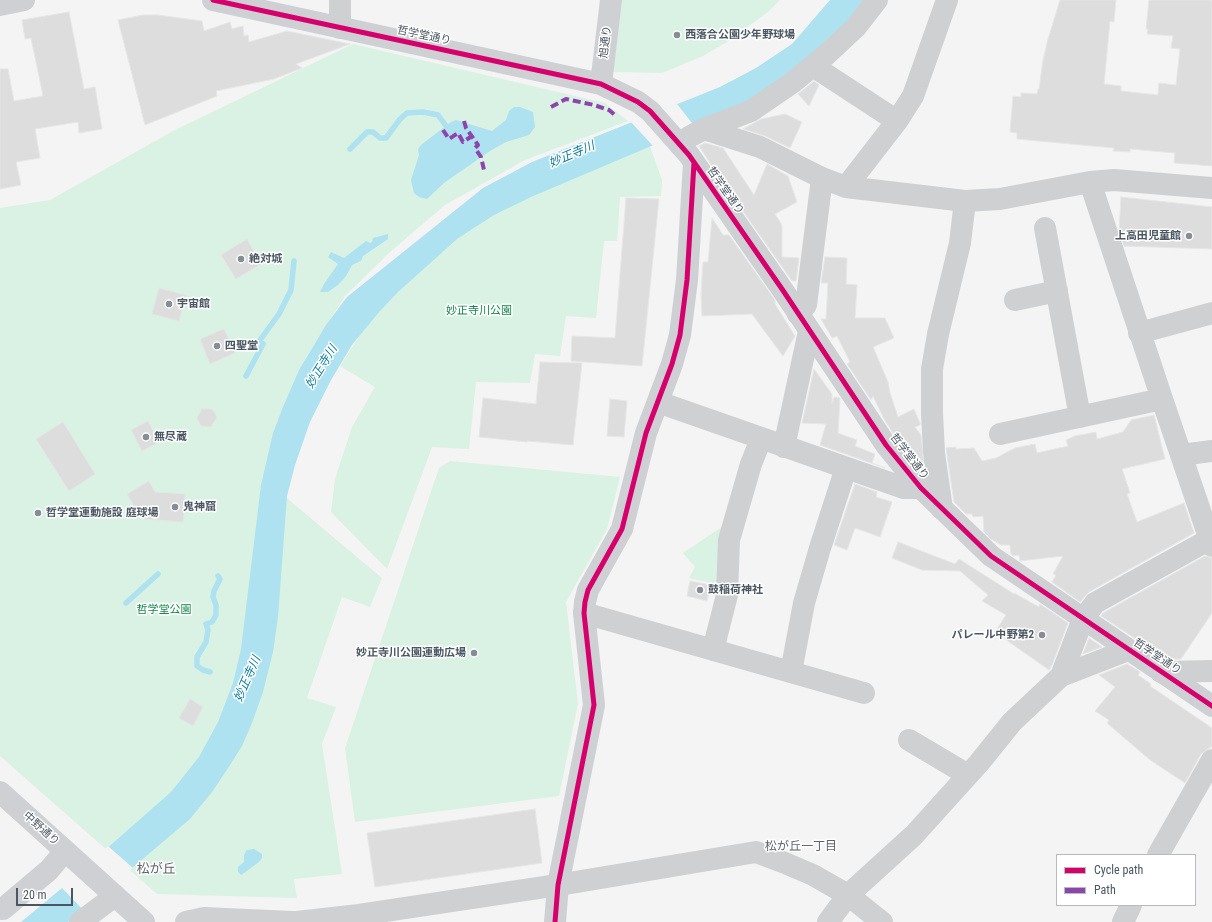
<!DOCTYPE html>
<html>
<head>
<meta charset="utf-8">
<style>
  body { margin:0 }
  #map { position:relative; width:1212px; height:922px; overflow:hidden; background:#f4f4f4; font-family:"Roboto Condensed",sans-serif }
  canvas { display:block }
  .legend { position:absolute; left:1056px; top:854px; width:140px; height:52px; box-sizing:border-box; background:#fff; border:1px solid #b7bbc0; margin:0; padding:5px 7px; list-style:none; font-size:12px; color:#4a5661 }
  .legend li { display:flex; align-items:center; gap:8px; height:20px }
  .legend b { width:20px; border:1px solid #b7bbc0 }
  .scale { position:absolute; left:16px; top:888px; width:57px; height:18px; box-sizing:border-box; border:2px solid #4a5661; border-top:0; padding-left:5px; font-size:12px; line-height:14px; white-space:nowrap; color:#4a5661; -webkit-text-stroke:3px #fff; paint-order:stroke }
</style>
</head>
<body>
<div id="map">
<canvas width="1212" height="922"></canvas>
<ul class="legend">
<li><b style="height:5px;background:#d6006c"></b>Cycle path</li>
<li><b style="height:5px;background:#8e44ad"></b>Path</li>
</ul>
<div class="scale">20 m</div>
</div>
<script>
const c = document.querySelector('canvas').getContext('2d');
c.lineJoin = 'round';
function fillPath(path, color) { c.fillStyle = color; c.fill(path, 'evenodd'); }
const toPath = rows => new Path2D(rows.map(r => 'M' + r).join(''));
function stroke(path, color, width, dash) { c.strokeStyle = color; c.lineWidth = width; c.lineCap = dash ? 'butt' : 'round'; c.setLineDash(dash || []); c.stroke(path); }
function label(font, color, halo, rows, align = 'center') {
  c.font = font + ' "Roboto Condensed","Noto Sans JP",sans-serif'; c.lineWidth = 3; c.setLineDash([]); c.textBaseline = 'middle'; c.strokeStyle = halo; c.fillStyle = color; for (const [text, x, y, turn = 0] of rows) {
    c.save(); c.translate(x, y); c.rotate((+turn || 0) * Math.PI / 180); c.textAlign = isNaN(turn) ? turn : align; if (halo) c.strokeText(text, 0, 0); c.fillText(text, 0, 0); c.restore();
  }
}
fillPath(toPath([
  [622,0,780,0,768,12,746,28,727,42,703,56,662,73,613,72],
  [353,44,605,103,628,121,525,160,445,205,390,252,345,296,307,356,270,484,382,578,370,607,342,597,307,698,336,707,322,744,342,874,294,879,297,898,157,894,0,756,0,208,50,200,173,131],
  [649,144,662,180,661,196,620,197,617,241,604,241,596,318,566,316,560,356,535,354,530,383,476,382,469,449,432,447,387,569,331,512,335,479,352,427,375,387,340,366,368,323,388,298,457,237,493,215,532,194],
  [450,461,620,477,607,529,566,602,578,704,559,796,355,822,345,748,439,468],
  [726,524,724,586,689,578,695,567,683,553]
]), '#d9f2e3');
fillPath(toPath([
  [830,0,872,0,791,81,689,130,531,197,494,215,457,239,398,292,379,312,352,345,331,380,310,422,295,465,287,496,278,617,273,652,263,692,252,723,242,746,230,765,212,792,190,819,68,922,21,922,62,888,171,792,199,757,218,722,233,683,241,649,261,485,273,433,283,407,299,370,326,325,347,297,483,188,532,162,720,87,756,68,792,44],
  [514,107,520,107,533,112,535,127,529,135,506,142,490,151,444,183,427,199,419,197,414,193,411,180,419,155,418,149,421,145,451,122,456,120,492,131,506,120,509,111],
  [388,234,388,239,363,256,361,261,352,265,346,276,338,285,328,292,320,292,324,284,338,264,328,257,331,252,344,258,366,241,370,243,372,242,373,238],
  [254,849,262,854,262,858,259,862,241,875,238,872,238,867,244,862,244,855,247,850]
]), '#aee2f0');
fillPath(toPath([
  [677,104,696,128,653,146,630,121],
  [108,846,133,868,84,911,61,887]
]), '#f4f4f4');
stroke(toPath([
  [350,149,367,132,373,132,380,138,386,138,400,119,407,113,423,112,438,115,446,126],
  [260,340,279,314,291,290,294,261],
  [246,376,263,344],
  [126,603,158,574],
  [210,672,203,670,197,666,197,657,206,642,208,630,206,624,212,622,216,615,216,605,213,597,214,591,220,579,218,576]
]), '#aee2f0', 5.5);
const building = toPath([
  [1060,0,1116,0,1114,22,1110,21,1104,84,1121,86,1121,91,1158,95,1159,83,1176,85,1180,49,1171,48,1173,36,1147,34,1148,29,1146,29,1149,0,1212,0,1212,166,1174,163,1175,153,1130,149,1130,152,1113,151,1114,148,1017,139,1017,133,1010,132,1013,96,1021,97,1021,93,1037,94,1038,89,1039,89,1043,60,1048,39,1060,0],
  [69,12,84,89,95,87,102,129,79,133,78,122,35,129,40,158,16,162,21,185,0,189,0,69,8,69,14,101,43,96,31,38,25,39,22,20,69,12],
  [143,15,158,15,202,21,204,31,230,22,232,29,243,26,244,36,248,35,249,42,287,31,350,44,296,64,302,68,274,79,216,91,217,96,145,125,118,20,143,15],
  [814,81,819,85,809,106,798,94,814,81],
  [785,114,802,122,790,148,765,136,743,129,761,119,785,114],
  [705,143,723,148,754,195,767,164,788,176,797,202,775,214,782,225,782,257,799,258,796,281,792,281,721,180,699,146,705,143],
  [1121,197,1212,207,1212,249,1124,246,1119,230,1121,197],
  [626,198,659,199,642,366,571,361,572,336,615,338,626,198],
  [712,218,723,235,729,235,775,300,775,304,795,336,783,356,752,314,702,316,701,294,703,262,708,262,712,218],
  [247,239,261,264,236,279,221,255,247,239],
  [825,257,847,258,846,284,857,285,855,318,885,318,894,338,873,347,888,382,890,393,898,417,914,409,920,423,920,425,915,427,921,435,924,469,922,470,896,438,884,419,873,396,871,400,847,364,850,362,837,336,832,338,821,319,826,319,828,283,821,283,825,257],
  [159,288,186,295,179,321,152,314,159,288],
  [224,329,235,353,210,364,200,339,224,329],
  [540,362,582,363,573,445,527,441,527,442,479,437,483,398,536,404,540,362],
  [814,369,832,394,832,404,834,397,840,398,838,433,857,440,855,446,875,454,872,463,885,468,820,445,826,424,802,423,814,369],
  [610,399,627,401,624,437,607,436,610,399],
  [202,409,212,409,217,417,211,427,201,426,197,418,202,409],
  [1154,415,1165,459,1122,469,1130,493,1127,494,1137,522,1184,503,1194,533,1089,592,1080,602,1052,582,1056,575,1053,574,1063,556,1020,561,1019,555,1013,556,1011,554,1010,545,1001,545,991,539,984,532,983,516,973,517,972,514,966,514,954,502,946,448,956,447,956,449,974,448,982,461,996,458,1015,448,1035,444,1037,453,1068,446,1066,440,1075,436,1096,432,1097,439,1123,432,1131,420,1154,415],
  [148,421,159,442,142,451,131,430,148,421],
  [63,422,95,474,69,491,36,439,63,422],
  [149,481,155,492,185,494,183,522,145,519,143,516,141,518,127,494,149,481],
  [855,484,877,492,876,497,892,502,880,537,855,528,847,550,834,545,855,484],
  [898,542,955,564,959,559,1014,594,1014,593,1039,607,1040,604,1068,623,1052,665,1049,670,995,632,1006,615,982,601,988,595,960,571,922,570,892,558,898,542],
  [1205,556,1212,558,1212,613,1181,659,1170,659,1155,649,1154,651,1101,616,1103,613,1205,556],
  [690,581,711,585,707,601,687,596,690,581],
  [1089,638,1102,647,1083,654,1089,638],
  [1127,664,1140,672,1138,675,1151,684,1150,686,1212,728,1212,746,1201,754,1185,783,1150,760,1107,723,1109,720,1095,711,1115,687,1099,675,1127,664],
  [190,699,203,707,193,726,179,718,190,699],
  [535,809,542,863,375,887,367,833,535,809]
]);
fillPath(building, '#ddddde');
stroke(building, '#e5e6e7', 1);
stroke(toPath([
  [340,28,340,0],
  [813,66,897,121],
  [704,129,760,147,822,178,846,187,965,201,1000,199,1090,182,1114,180,1212,188],
  [680,145,689,137,704,129,751,111,792,83,826,55,856,27,877,0],
  [1090,182,1162,399,1212,546],
  [846,187,897,121,913,96,947,0],
  [1045,228,1080,417],
  [1015,300,1057,291],
  [798,314,806,305,822,178],
  [1139,333,1212,313],
  [658,402,904,488,921,488],
  [1000,434,1162,399],
  [784,447,809,331],
  [1181,455,1212,451],
  [942,509,934,453,932,413,932,369,938,334,960,243,965,201],
  [584,613,864,693],
  [713,650,727,595,729,540,751,464,761,439],
  [791,672,804,603,820,548,846,468],
  [1161,672,1212,671],
  [1061,676,1083,619,1095,603,1210,539],
  [909,740,968,775],
  [1158,855,1212,760],
  [80,922,115,896],
  [186,922,204,918,292,922],
  [297,922,359,915,558,885,756,852,785,863,813,875,848,895,882,922],
  [828,922,848,895,914,835,979,763,1012,722,1061,676,1128,650],
  [1123,922,1131,905]
]), '#ced0d2', 22);
stroke(toPath([
  [213,0,601,84,638,102,650,111,689,155,782,289,886,445,921,488,991,556,1212,706],
  [0,5,24,0],
  [601,84,611,0],
  [0,792,144,922],
  [0,909,3,909,49,870,65,851],
  [555,922,558,885,594,705,584,613,585,602,588,590,622,529,646,433,672,364,680,335,687,280,694,163]
]), '#ced0d4', 22);
stroke(toPath([
  [551,107,566,99,594,105,609,110,615,115],
  [464,121,466,128,478,145,475,148,481,157,484,170],
  [443,130,449,139,458,133,463,142,472,136]
]), '#8e44ad', 4, [8, 4]);
stroke(toPath([
  [213,0,601,84,638,102,650,111,689,155,782,289,886,445,921,488,991,556,1212,706],
  [555,922,558,885,594,705,584,613,585,602,588,590,622,529,646,433,672,364,680,335,687,280,694,163]
]), '#d6006c', 5);
for (const [x, y, r, color] of [
  [677,35,4,"#868d94"],
  [1189,236,4,"#868d94"],
  [241,259,4,"#868d94"],
  [169,304,4,"#868d94"],
  [217,346,4,"#868d94"],
  [146,437,4,"#868d94"],
  [175,507,4,"#868d94"],
  [38,513,4,"#868d94"],
  [700,590,4,"#868d94"],
  [1042,635,4,"#868d94"],
  [474,653,4,"#868d94"]
]) { const dot = new Path2D(); dot.arc(x, y, r, 0, 2 * Math.PI); c.fillStyle = color; c.fill(dot); stroke(dot, '#fff', 1.5); }
label('bold 11px', '#4a5661', '#fff', [
  ["西落合公園少年野球場",685,35],
  ["上高田児童館",1181,236,"right"],
  ["絶対城",249,259],
  ["宇宙館",177,304],
  ["四聖堂",225,346],
  ["無尽蔵",154,437],
  ["鬼神窟",183,507],
  ["哲学堂運動施設 庭球場",46,513],
  ["鼓稲荷神社",708,590],
  ["パレール中野第2",1034,635,"right"],
  ["妙正寺川公園運動広場",466,653,"right"]
], 'left');
label('11px', '#4a5661', '#fff', [
  ["哲学堂通り",424,36,12],
  ["旭通り",606,42,-83],
  ["哲学堂通り",725,191,55],
  ["哲学堂通り",909,457,52],
  ["哲学堂通り",1157,657,34],
  ["中野通り",41,829,42]
]);
label('11px', '#17864f', '#fff', [
  ["妙正寺川公園",479,311],
  ["哲学堂公園",164,610]
]);
label('italic 12px', '#0c7c9b', '#fff', [
  ["妙正寺川",572,155,-23],
  ["妙正寺川",322,367,-58],
  ["妙正寺川",248,679,-66]
]);
label('12px', '#5f6368', '#fff', [
  ["松が丘一丁目",801,847]
]);
label('13px', '#5f6368', '#fff', [
  ["松が丘",156,870]
]);
</script>
</body>
</html>
